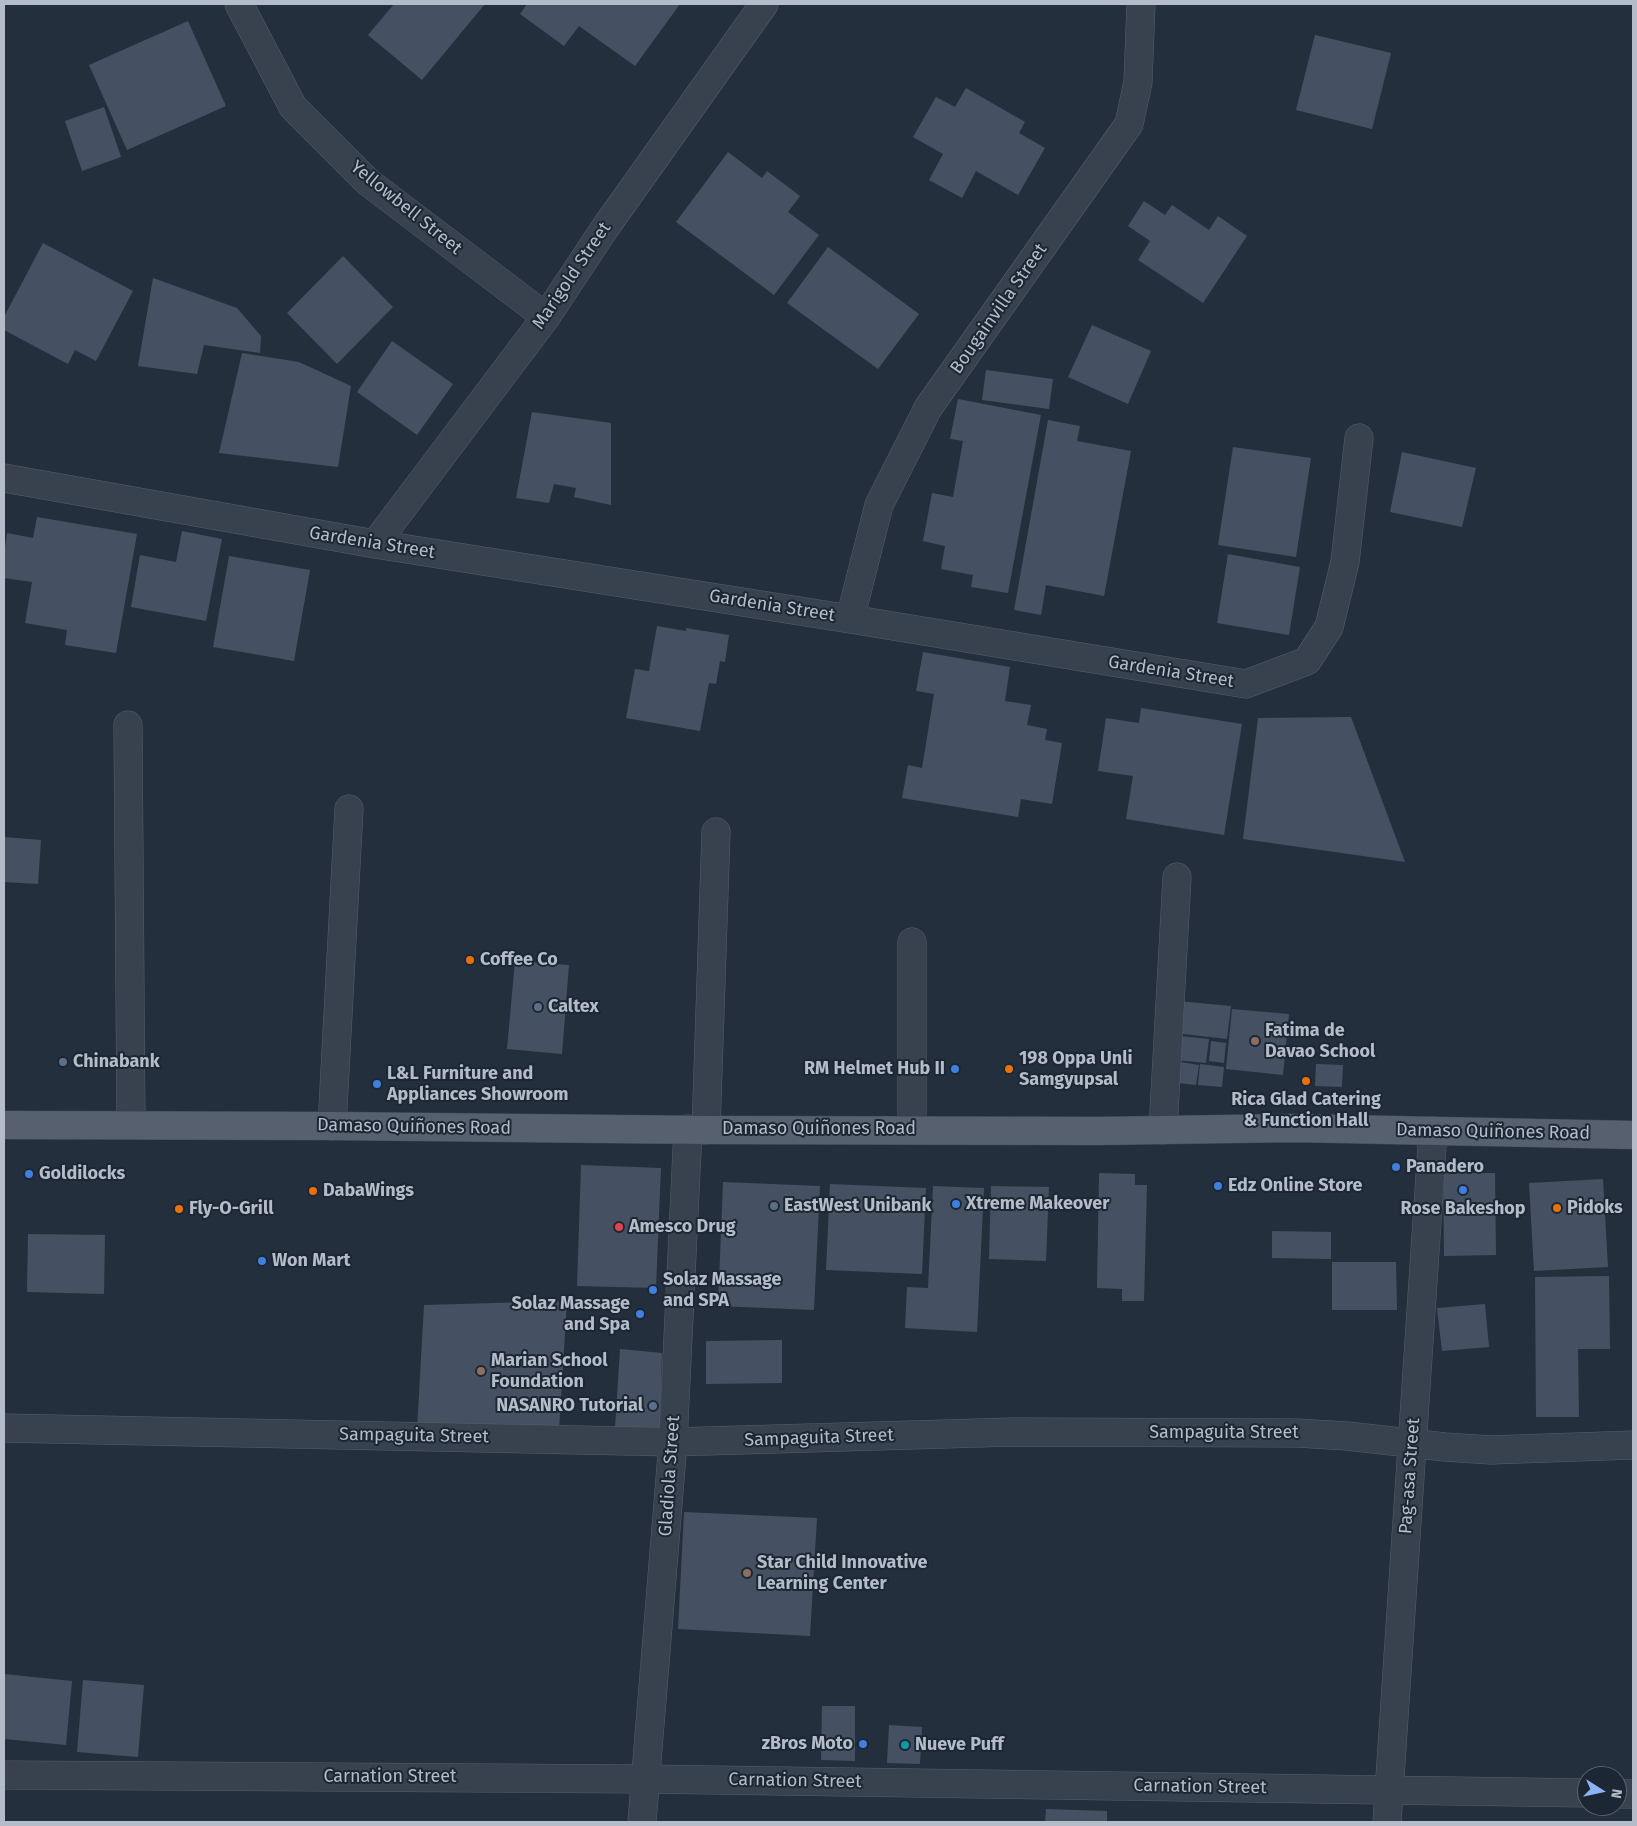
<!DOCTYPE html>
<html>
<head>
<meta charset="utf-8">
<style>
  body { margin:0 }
  #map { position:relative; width:1637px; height:1826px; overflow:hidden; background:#242f3e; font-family:"Fira Sans",sans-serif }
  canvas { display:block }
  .frame { position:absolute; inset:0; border:5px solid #b4bcc9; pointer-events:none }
  .north { position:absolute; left:1577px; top:1766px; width:50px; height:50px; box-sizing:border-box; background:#1d2633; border:1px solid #59626f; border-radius:50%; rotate:100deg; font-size:14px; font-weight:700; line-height:20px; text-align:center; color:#b4bcc9 }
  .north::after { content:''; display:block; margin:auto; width:18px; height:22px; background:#8ab4f8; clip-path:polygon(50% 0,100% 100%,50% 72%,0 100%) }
</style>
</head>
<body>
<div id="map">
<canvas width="1637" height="1826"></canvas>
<div class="frame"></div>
<div class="north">N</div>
</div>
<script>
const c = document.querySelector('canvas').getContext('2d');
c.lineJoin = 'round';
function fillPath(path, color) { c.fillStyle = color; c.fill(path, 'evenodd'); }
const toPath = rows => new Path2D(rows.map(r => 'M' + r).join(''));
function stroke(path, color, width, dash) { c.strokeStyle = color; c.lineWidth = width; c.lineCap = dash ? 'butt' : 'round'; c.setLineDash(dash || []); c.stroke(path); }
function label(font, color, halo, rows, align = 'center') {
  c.font = font + ' "Fira Sans",sans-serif'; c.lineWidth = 4; c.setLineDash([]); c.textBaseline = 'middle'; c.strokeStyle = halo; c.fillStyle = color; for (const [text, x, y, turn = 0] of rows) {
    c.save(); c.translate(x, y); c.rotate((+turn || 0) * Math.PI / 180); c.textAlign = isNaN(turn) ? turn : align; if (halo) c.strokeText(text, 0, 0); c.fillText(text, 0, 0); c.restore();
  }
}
fillPath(toPath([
  [394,4,485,4,422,80,368,35],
  [527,4,680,4,635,66,579,26,564,46,520,14],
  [188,21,226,106,127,150,89,65],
  [1315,35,1391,53,1372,129,1296,110],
  [966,88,1025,122,1019,133,1045,148,1018,195,976,171,962,198,929,180,943,154,913,137,936,97,955,107],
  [104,107,121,157,82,171,65,121],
  [728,152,762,178,767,171,800,196,788,212,819,235,774,295,676,222],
  [1144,201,1165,215,1172,205,1209,230,1218,216,1247,236,1203,303,1138,260,1150,241,1128,226],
  [43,243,133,291,96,361,75,350,68,364,4,330,4,317],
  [828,247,919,314,878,369,787,303],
  [343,256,393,307,337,364,287,313],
  [153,278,237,308,261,336,260,353,204,345,197,374,138,366],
  [1092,325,1151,351,1128,404,1068,377],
  [392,341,453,384,417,435,357,392],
  [242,353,299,362,351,386,338,467,219,453],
  [986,370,1053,379,1049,409,982,400],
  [958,399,1041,415,1008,593,971,587,973,575,941,569,945,546,923,541,932,493,953,497,963,441,950,439],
  [532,412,611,423,611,505,574,497,576,488,554,484,549,503,516,498],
  [1048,420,1080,426,1077,441,1131,451,1104,596,1046,585,1041,615,1014,610],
  [1233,447,1311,458,1296,557,1218,545],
  [1402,452,1476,468,1462,527,1390,512],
  [37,517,137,534,116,653,65,645,67,630,25,623,32,582,4,578,4,555,7,533,33,538],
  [182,531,222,539,206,621,131,607,140,555,176,562],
  [1228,554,1300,567,1289,635,1217,623],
  [229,556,310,570,294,661,213,647],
  [657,626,686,631,686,628,729,635,725,662,720,661,716,684,709,683,700,731,626,718,635,669,649,671],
  [923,652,1010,667,1005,701,1031,705,1027,725,1047,729,1045,740,1062,743,1052,804,1021,799,1018,817,902,798,908,765,922,768,934,694,916,691],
  [1141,708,1242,724,1224,835,1126,819,1133,776,1098,771,1106,718,1139,723],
  [1351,717,1405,862,1243,839,1258,718],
  [4,837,41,840,38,884,4,882],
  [515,961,569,965,562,1054,507,1049],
  [1178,1001,1231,1006,1227,1039,1175,1033],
  [1232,1009,1289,1014,1283,1075,1226,1069],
  [1179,1036,1209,1039,1206,1063,1176,1060],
  [1211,1041,1226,1043,1224,1063,1209,1061],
  [1180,1062,1199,1065,1196,1085,1178,1083],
  [1200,1064,1224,1067,1222,1087,1198,1085],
  [1316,1064,1343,1065,1342,1087,1315,1086],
  [581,1165,661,1168,656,1288,577,1286],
  [1099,1173,1135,1174,1135,1185,1147,1185,1144,1301,1122,1301,1122,1289,1097,1288],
  [1443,1173,1495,1173,1496,1255,1444,1256],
  [1603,1179,1608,1267,1534,1271,1529,1183],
  [723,1182,820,1186,814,1310,718,1306],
  [830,1184,926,1188,922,1274,826,1270],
  [933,1186,984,1188,977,1332,905,1328,907,1287,928,1288],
  [991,1186,1049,1187,1046,1261,989,1259],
  [1272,1231,1331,1232,1331,1259,1272,1258],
  [28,1234,105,1235,104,1294,27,1292],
  [1332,1262,1396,1262,1397,1310,1332,1310],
  [1609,1276,1610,1349,1578,1349,1579,1417,1536,1417,1535,1277],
  [567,1301,559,1430,417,1429,424,1305],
  [1485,1304,1489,1347,1442,1351,1437,1308],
  [782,1340,782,1383,706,1384,706,1341],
  [620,1349,662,1353,660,1428,615,1428],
  [684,1512,817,1518,810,1636,678,1629],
  [4,1674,72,1681,66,1745,4,1739],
  [83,1680,144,1685,138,1757,77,1752],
  [822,1706,855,1706,855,1761,821,1760],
  [889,1725,922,1727,920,1764,887,1763],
  [1046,1809,1107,1811,1107,1822,1045,1822]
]), '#455162');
const minor = toPath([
  [239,4,293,107,368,182,546,317],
  [4,478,375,544,850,619,1246,684,1307,661,1329,627,1345,562,1359,438],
  [375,544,546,317,605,228,764,4],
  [850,619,879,505,928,408,1129,124,1138,82,1141,4],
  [128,725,131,1125],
  [332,1126,349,809],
  [912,1129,912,942],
  [706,1130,716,832],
  [1163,1130,1177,877],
  [4,1428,673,1442,1013,1432,1297,1433,1347,1436,1445,1447,1491,1450,1633,1445],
  [4,1775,645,1779,1587,1793],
  [1617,1794,1633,1794],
  [642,1822,673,1442,688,1129],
  [1387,1822,1433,1131]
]);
const major = toPath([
  [4,1125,332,1126,706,1130,1098,1131,1293,1128,1633,1135]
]);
stroke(minor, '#565f6c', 29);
stroke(major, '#414a57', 29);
stroke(minor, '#38414e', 28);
stroke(major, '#56606e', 28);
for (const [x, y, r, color] of [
  [470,960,5,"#e8710a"],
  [538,1007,5,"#5c6f8a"],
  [1255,1041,5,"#8d6e63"],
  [63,1062,5,"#5c6f8a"],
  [955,1069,5,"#3f7fe0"],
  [1009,1069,5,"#e8710a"],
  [1306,1081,5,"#e8710a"],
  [377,1084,5,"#3f7fe0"],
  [1396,1167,5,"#3f7fe0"],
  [29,1174,5,"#3f7fe0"],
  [1218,1186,5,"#3f7fe0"],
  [1463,1190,5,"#3f7fe0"],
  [313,1191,5,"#e8710a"],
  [956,1204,5,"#3f7fe0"],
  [774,1206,5,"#5c6f8a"],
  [1557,1208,5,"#e8710a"],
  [179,1209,5,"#e8710a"],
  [619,1227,5,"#e0444e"],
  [262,1261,5,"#3f7fe0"],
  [653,1290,5,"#3f7fe0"],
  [640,1314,5,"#3f7fe0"],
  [481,1371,5,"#8d6e63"],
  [653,1406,5,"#5c6f8a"],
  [747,1573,5,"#8d6e63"],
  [863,1744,5,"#3f7fe0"],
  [905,1745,5,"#0f9aa8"]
]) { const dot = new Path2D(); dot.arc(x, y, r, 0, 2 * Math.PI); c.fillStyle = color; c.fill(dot); stroke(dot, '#1d2633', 2); }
label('18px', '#b4bcc9', '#1d2633', [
  ["Yellowbell Street",406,208,39],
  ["Marigold Street",572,276,-56],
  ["Bougainvilla Street",999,309,-55],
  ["Gardenia Street",372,543,9],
  ["Gardenia Street",772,606,9],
  ["Gardenia Street",1171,672,9],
  ["Damaso Quiñones Road",414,1127,1],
  ["Damaso Quiñones Road",819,1129],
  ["Damaso Quiñones Road",1493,1132,1],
  ["Sampaguita Street",1224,1433],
  ["Sampaguita Street",414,1436,1],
  ["Sampaguita Street",819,1438,-2],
  ["Gladiola Street",670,1476,-86],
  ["Pag-asa Street",1410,1476,-86],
  ["Carnation Street",390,1777],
  ["Carnation Street",795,1781,1],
  ["Carnation Street",1200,1787,1]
]);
label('bold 18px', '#b4bcc9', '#1d2633', [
  ["Coffee Co",480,960],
  ["Caltex",548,1007],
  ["Fatima de",1265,1031],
  ["Davao School",1265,1052],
  ["198 Oppa Unli",1019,1059],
  ["Samgyupsal",1019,1080],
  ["Chinabank",73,1062],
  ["RM Helmet Hub II",945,1069,"right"],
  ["L&L Furniture and",387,1074],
  ["Appliances Showroom",387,1095],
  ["Rica Glad Catering",1306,1100,"center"],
  ["& Function Hall",1306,1121,"center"],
  ["Panadero",1406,1167],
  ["Goldilocks",39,1174],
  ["Edz Online Store",1228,1186],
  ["DabaWings",323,1191],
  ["Xtreme Makeover",966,1204],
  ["EastWest Unibank",784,1206],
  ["Pidoks",1567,1208],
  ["Fly-O-Grill",189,1209],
  ["Rose Bakeshop",1463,1209,"center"],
  ["Amesco Drug",629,1227],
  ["Won Mart",272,1261],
  ["Solaz Massage",663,1280],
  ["and SPA",663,1301],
  ["Solaz Massage",630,1304,"right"],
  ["and Spa",630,1325,"right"],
  ["Marian School",491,1361],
  ["Foundation",491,1382],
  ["NASANRO Tutorial",643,1406,"right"],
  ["Star Child Innovative",757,1563],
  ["Learning Center",757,1584],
  ["zBros Moto",853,1744,"right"],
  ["Nueve Puff",915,1745]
], 'left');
</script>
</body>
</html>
